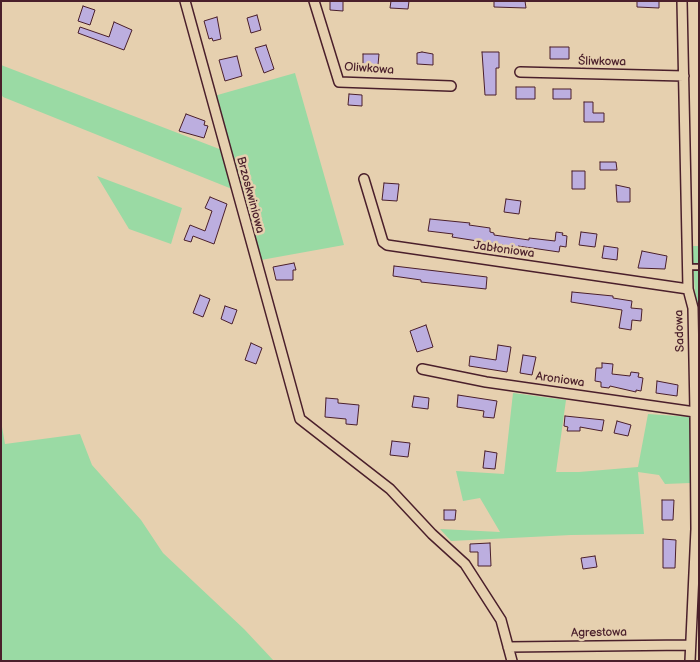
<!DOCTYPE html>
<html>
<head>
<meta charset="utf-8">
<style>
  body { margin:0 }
  #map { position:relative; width:700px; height:662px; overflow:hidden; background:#e6d0af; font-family:"Balsamiq Sans",sans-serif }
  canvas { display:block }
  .frame { position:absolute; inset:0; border:2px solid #4a1f2b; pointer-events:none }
</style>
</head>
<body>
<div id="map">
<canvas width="700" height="662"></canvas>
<div class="frame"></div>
</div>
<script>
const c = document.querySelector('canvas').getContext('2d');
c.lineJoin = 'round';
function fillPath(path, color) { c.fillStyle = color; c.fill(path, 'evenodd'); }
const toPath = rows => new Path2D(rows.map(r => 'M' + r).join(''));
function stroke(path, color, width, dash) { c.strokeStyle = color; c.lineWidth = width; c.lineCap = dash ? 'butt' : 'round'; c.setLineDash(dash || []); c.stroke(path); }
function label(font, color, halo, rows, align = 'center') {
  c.font = font + ' "Balsamiq Sans",sans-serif'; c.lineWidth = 5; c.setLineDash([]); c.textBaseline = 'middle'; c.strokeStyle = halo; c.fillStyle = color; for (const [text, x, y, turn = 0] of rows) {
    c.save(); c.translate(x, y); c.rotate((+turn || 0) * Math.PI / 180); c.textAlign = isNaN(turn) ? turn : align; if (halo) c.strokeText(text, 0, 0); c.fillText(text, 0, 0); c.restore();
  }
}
fillPath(toPath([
  [1,65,222,150,232,189,3,97,1,94],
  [295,73,344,245,261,260,214,96],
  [97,176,182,208,171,244,129,229],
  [692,246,699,246,699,432,695,294],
  [513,393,566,400,556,472,579,472,638,467,648,414,691,417,690,483,665,484,659,475,638,472,644,534,571,535,451,541,440,529,500,532,480,498,463,501,456,471,504,474],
  [1,421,5,444,80,434,92,465,141,520,163,553,244,629,274,661,1,661]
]), '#9adaa4');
const building = toPath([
  [330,1,343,1,343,11,330,10,330,1],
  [391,1,409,1,408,9,390,8,391,1],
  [494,1,525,1,526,8,494,7,494,1],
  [637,1,659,1,659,8,637,7,637,1],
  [83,6,95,10,90,25,78,21,83,6],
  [257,15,261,30,251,33,247,18,257,15],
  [217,17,221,39,213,41,212,38,209,39,204,21,217,17],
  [114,22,132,30,124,50,78,33,80,27,109,37,114,22],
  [266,45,274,69,264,73,255,48,266,45],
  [550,47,569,47,569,59,550,59,550,47],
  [422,52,433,54,433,65,417,64,417,53,422,52],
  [482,52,499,52,499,68,496,68,496,95,485,95,482,52],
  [363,54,379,54,378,65,363,65,363,54],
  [237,56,242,76,225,81,219,60,237,56],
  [516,87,535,87,535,99,516,99,516,87],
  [553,89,571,89,571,99,553,99,553,89],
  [349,94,362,95,362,106,348,105,349,94],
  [584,102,593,102,593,113,604,113,604,122,584,122,584,102],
  [186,114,205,121,204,125,208,126,204,138,179,131,186,114],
  [600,162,616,162,617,170,600,170,600,162],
  [572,171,585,171,585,189,572,189,572,171],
  [384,183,399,184,397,201,382,200,384,183],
  [616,185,630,188,630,202,617,202,616,185],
  [210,197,227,204,214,244,193,236,191,242,184,240,190,225,205,231,212,211,205,208,210,197],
  [506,199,521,201,519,214,504,212,506,199],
  [430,219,470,223,469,225,490,228,490,232,494,233,494,235,529,240,529,238,555,241,556,232,563,233,562,235,567,236,566,247,560,246,559,252,518,246,517,250,502,248,503,245,452,237,453,234,428,231,430,219],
  [581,232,597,234,595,247,579,245,581,232],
  [604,246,618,248,617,260,602,258,604,246],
  [642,251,667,256,665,269,638,268,642,251],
  [294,263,296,270,293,270,293,280,276,280,273,267,294,263],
  [394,266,487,277,486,289,421,282,421,280,393,276,394,266],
  [572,292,613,296,613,298,632,301,631,308,642,309,641,321,632,320,631,330,619,328,622,310,571,302,572,292],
  [200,295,210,299,203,317,193,313,200,295],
  [225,306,237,310,232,324,221,319,225,306],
  [426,325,433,347,417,352,410,331,426,325],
  [251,343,262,348,256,364,245,360,251,343],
  [498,345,511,347,507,372,469,366,470,356,496,360,498,345],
  [523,355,536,357,532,375,520,373,523,355],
  [602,363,613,364,612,374,630,376,631,372,639,373,638,377,643,378,641,391,636,390,636,392,610,386,609,388,601,387,601,382,595,381,596,368,602,368,602,363],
  [657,381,678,385,677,396,656,393,657,381],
  [458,395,497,401,494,418,483,417,484,411,457,407,458,395],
  [414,396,429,398,428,409,412,407,414,396],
  [326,398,338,399,338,403,359,405,357,425,346,424,346,419,325,417,326,398],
  [565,416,604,420,602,431,580,427,580,431,567,431,568,427,564,426,565,416],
  [617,421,631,425,628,436,614,433,617,421],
  [392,441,410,443,408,457,390,455,392,441],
  [485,451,497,453,495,469,483,468,485,451],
  [662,500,674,500,673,520,662,520,662,500],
  [444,510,456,510,455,520,444,520,444,510],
  [663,539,676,540,675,568,663,568,663,539],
  [490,543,491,566,478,566,478,552,470,552,470,544,490,543],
  [595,556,597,567,583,569,581,558,595,556]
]);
fillPath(building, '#bcaedf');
stroke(building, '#4a1f2b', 1);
const lane = toPath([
  [688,267,699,267]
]);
const street = toPath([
  [185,1,300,419,390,489,432,534,465,564,501,620,512,661],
  [314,1,339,82,451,86],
  [682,1,688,289,693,308,695,412,696,529,690,661],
  [520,72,684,76],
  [364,179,383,242,387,245,688,289],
  [422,369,486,382,695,412],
  [508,647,689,645]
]);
stroke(lane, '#4a1f2b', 8);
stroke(street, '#4a1f2b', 12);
stroke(lane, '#e6d0af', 4.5);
stroke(street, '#e6d0af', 9);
label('12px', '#4a1f2b', '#e6d0af', [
  ["Śliwkowa",602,62,1],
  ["Oliwkowa",369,69,4],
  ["Brzoskwiniowa",250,195,75],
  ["Jabłoniowa",504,250,8],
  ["Sadowa",680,331,-92],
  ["Aroniowa",560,380,8],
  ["Agrestowa",599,633,-1]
]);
</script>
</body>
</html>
